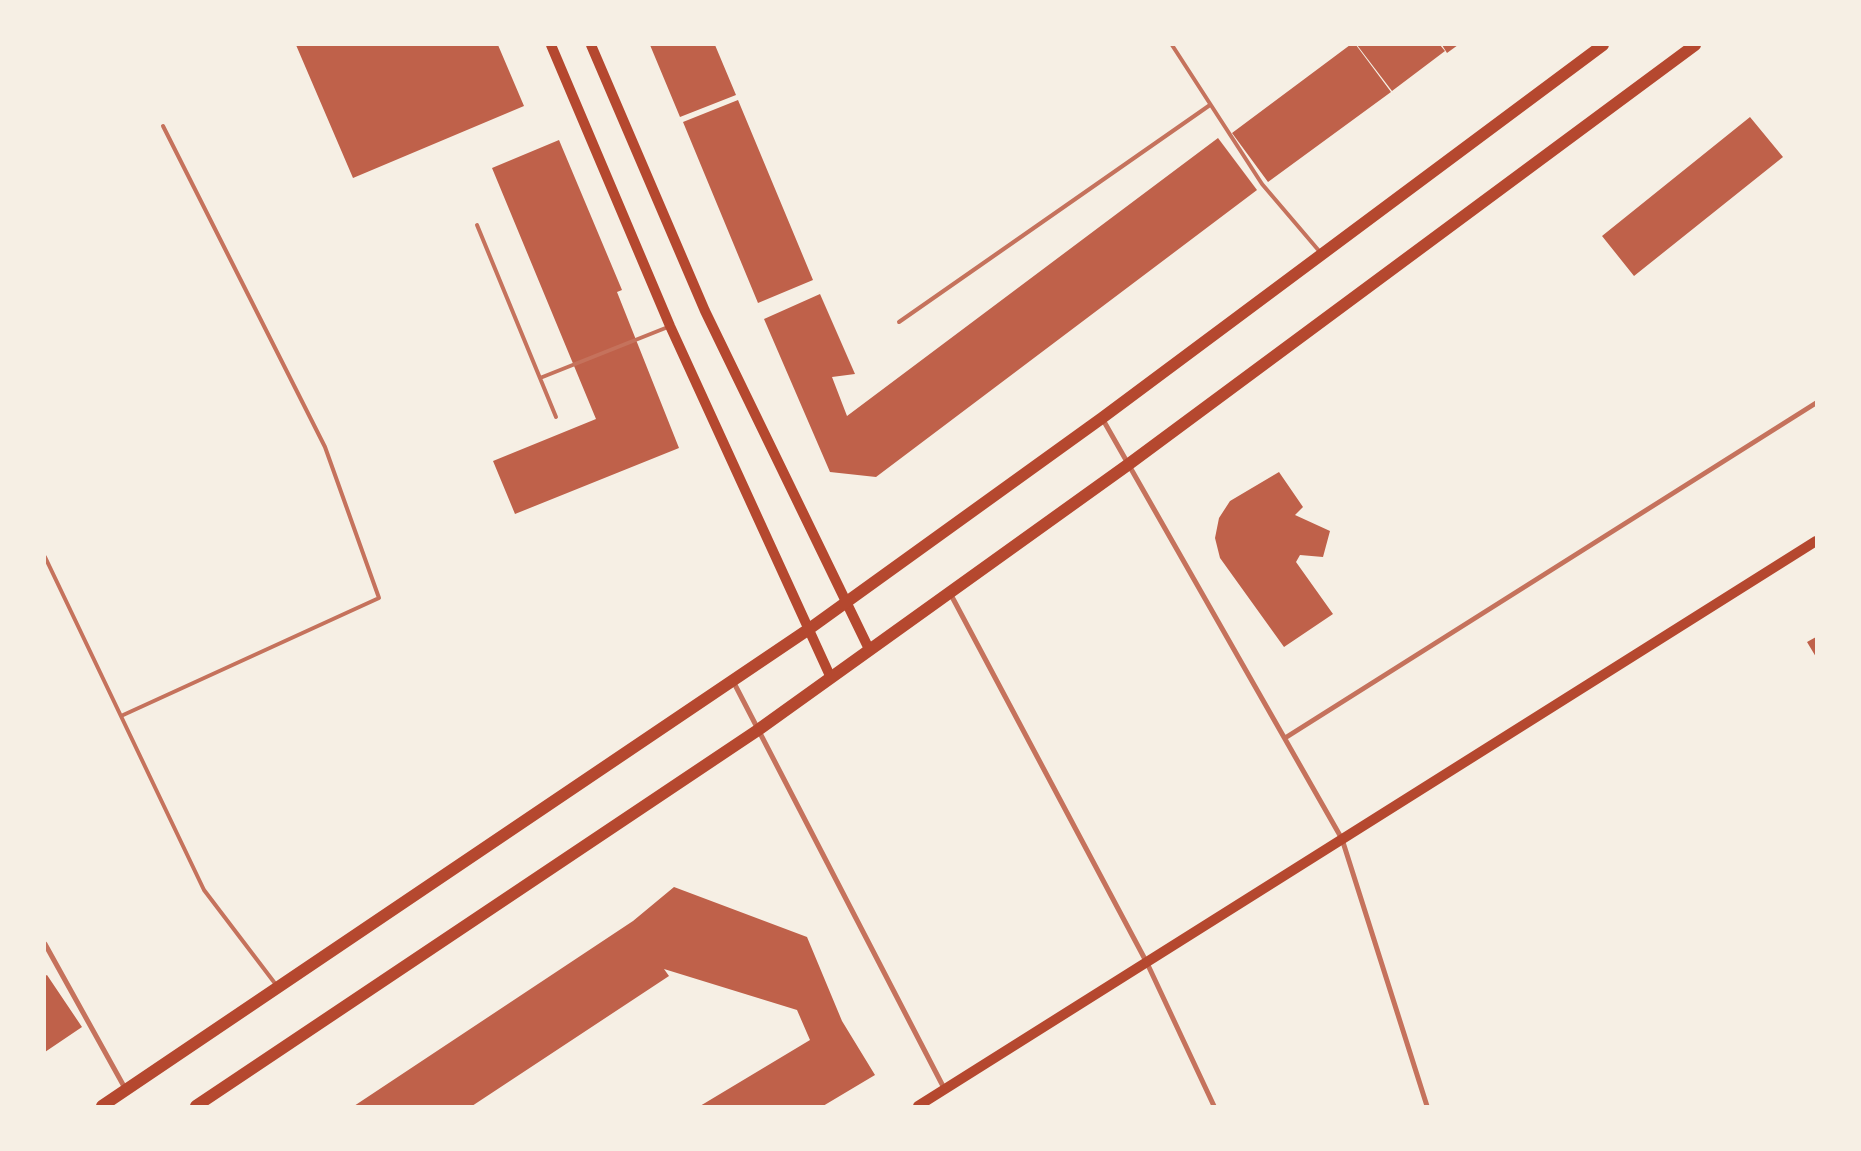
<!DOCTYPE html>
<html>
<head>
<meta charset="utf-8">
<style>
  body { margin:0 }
  #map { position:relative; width:1861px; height:1151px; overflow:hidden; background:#f6efe4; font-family:"Source Sans 3",sans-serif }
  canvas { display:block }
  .frame { position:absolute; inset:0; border:46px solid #f6efe4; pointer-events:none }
</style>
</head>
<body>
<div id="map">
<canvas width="1861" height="1151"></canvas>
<div class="frame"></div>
</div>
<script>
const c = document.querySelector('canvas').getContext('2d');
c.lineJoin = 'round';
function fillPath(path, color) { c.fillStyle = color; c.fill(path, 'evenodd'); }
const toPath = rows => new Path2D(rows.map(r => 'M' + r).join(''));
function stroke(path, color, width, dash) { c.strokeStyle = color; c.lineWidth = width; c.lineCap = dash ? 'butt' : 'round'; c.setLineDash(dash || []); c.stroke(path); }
fillPath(toPath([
  [296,45,498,45,524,106,353,178],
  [650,45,715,45,736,95,680,117],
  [1350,45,1356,45,1391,92,1268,182,1232,133],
  [1357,45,1440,45,1445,51,1392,91],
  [1442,45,1458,45,1447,53],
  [738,100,813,280,758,303,683,122],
  [1750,117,1783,157,1634,276,1602,236],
  [1218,138,1257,190,876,477,830,472,764,319,820,294,855,374,832,377,847,416],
  [559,140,622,290,617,292,679,448,515,514,493,461,596,419,492,168],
  [1279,472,1303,507,1295,515,1330,531,1323,557,1300,555,1296,562,1333,614,1284,647,1220,558,1215,538,1219,518,1230,501],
  [1816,637,1816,657,1807,642],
  [674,887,807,937,842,1021,875,1075,823,1106,700,1106,810,1040,797,1010,664,969,669,976,472,1106,354,1106,633,921],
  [47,975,82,1027,45,1052,45,976]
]), '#bf614a');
stroke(toPath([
  [1172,45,1262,184,1320,252],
  [477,225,556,417],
  [899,322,1210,105],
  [540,378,668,327],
  [45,557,204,890,277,986],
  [121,716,379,598,325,447,163,126]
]), '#c5725c', 4);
stroke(toPath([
  [1102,418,1342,839,1427,1106],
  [950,593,1147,963,1214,1106],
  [733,681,945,1090],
  [1285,738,1816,403],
  [45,944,126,1090]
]), '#c5725c', 5);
stroke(toPath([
  [551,45,670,326,831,678],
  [591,45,705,311,869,649],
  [918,1106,1816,541]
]), '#b5482f', 10);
stroke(toPath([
  [102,1106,809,629,1102,418,1603,45],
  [196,1106,758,730,1129,464,1695,45]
]), '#b5482f', 12);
</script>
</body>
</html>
